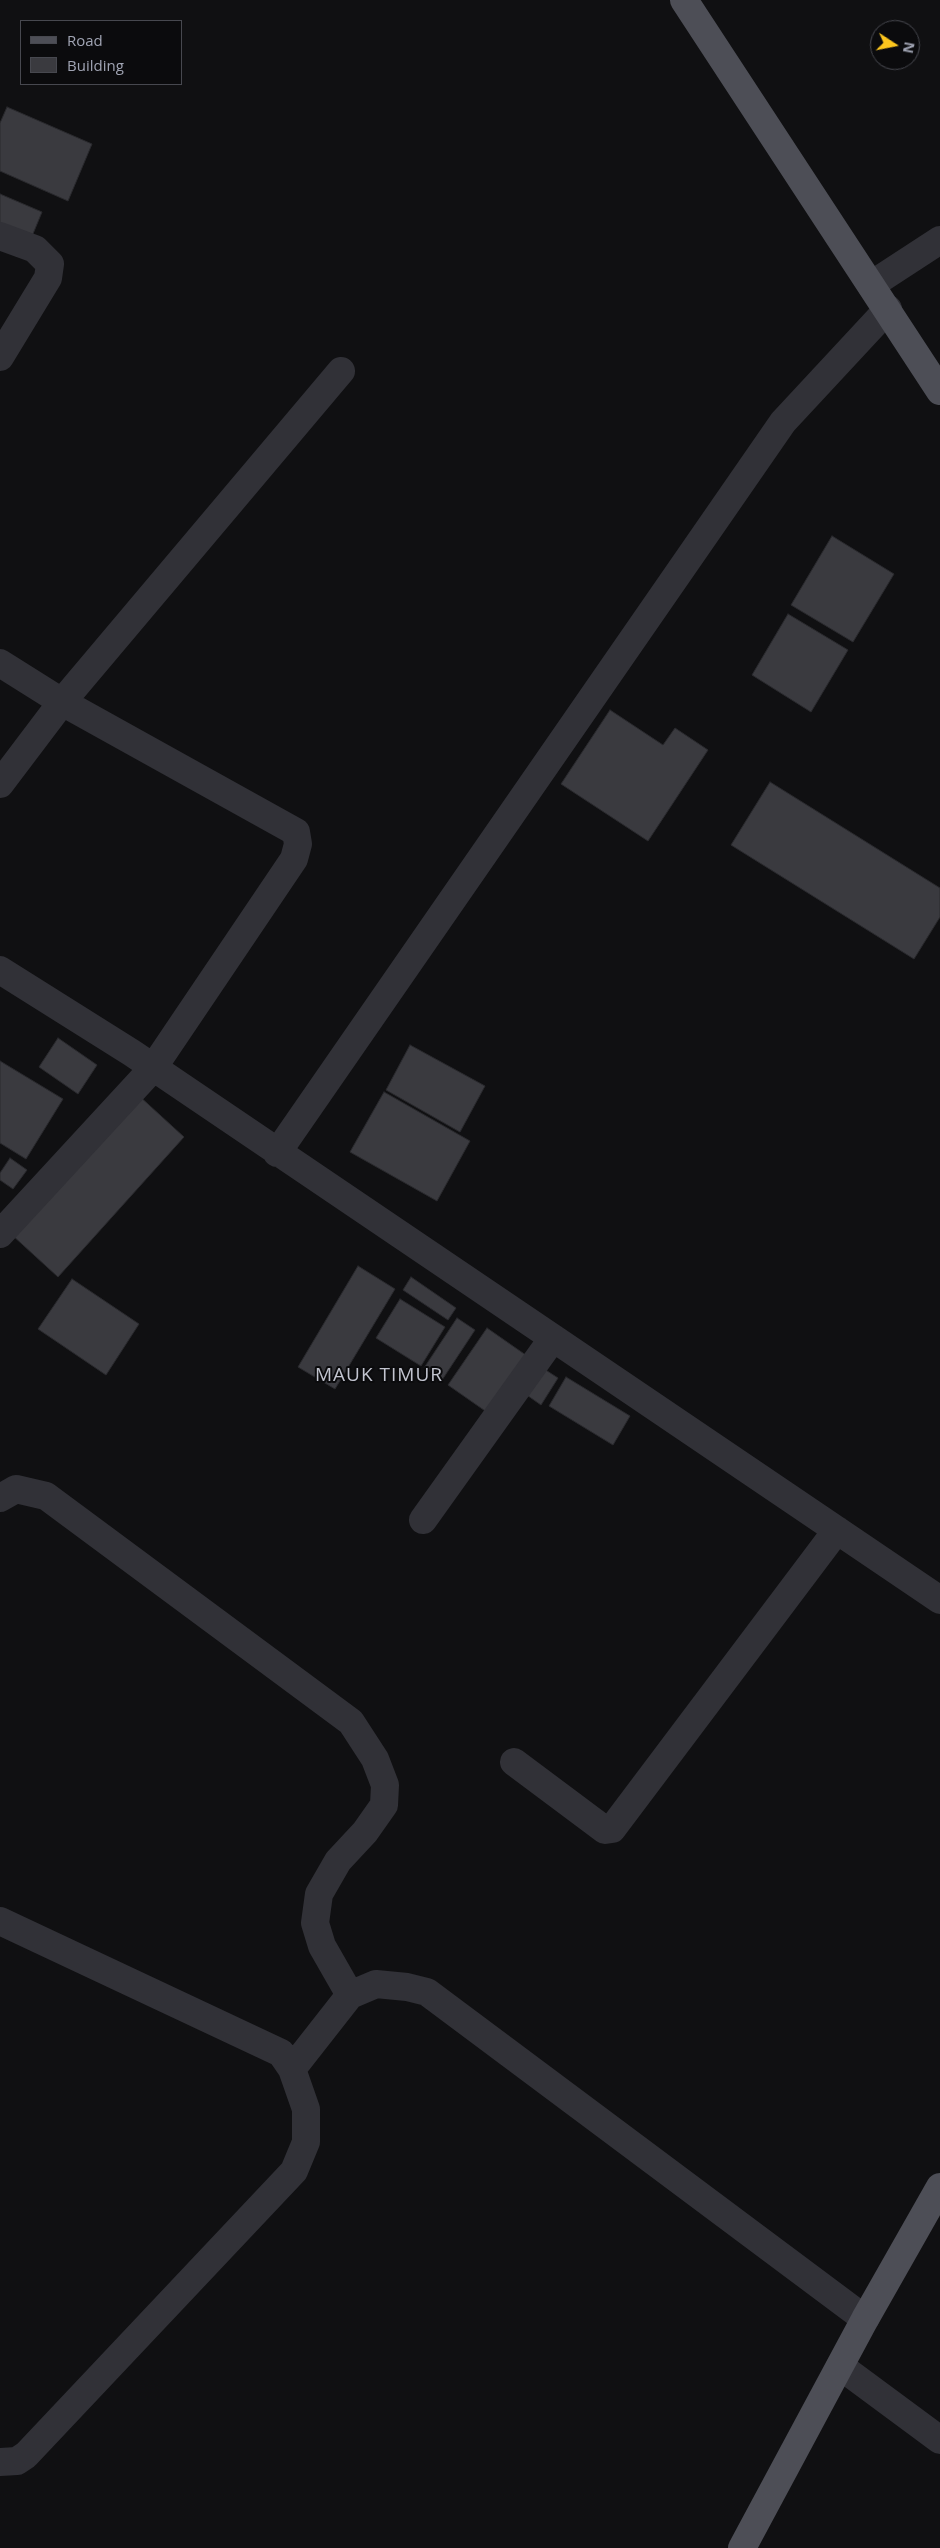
<!DOCTYPE html>
<html>
<head>
<meta charset="utf-8">
<style>
  body { margin:0 }
  #map { position:relative; width:940px; height:2548px; overflow:hidden; background:#101012; font-family:"Open Sans",sans-serif }
  canvas { display:block }
  .legend { position:absolute; left:20px; top:20px; width:162px; height:65px; box-sizing:border-box; background:#0b0b0d; border:1px solid #47484f; margin:0; padding:6px 9px; list-style:none; font-size:15px; color:#a0a4b3 }
  .legend li { display:flex; align-items:center; gap:10px; height:25px }
  .legend b { width:25px; border:1px solid #47484f }
  .north { position:absolute; left:870px; top:20px; width:50px; height:50px; box-sizing:border-box; background:#0b0b0d; border:1px solid #47484f; border-radius:50%; rotate:101deg; font-size:14px; font-weight:700; line-height:20px; text-align:center; color:#a0a4b3 }
  .north::after { content:''; display:block; margin:auto; width:18px; height:22px; background:#fcc61e; clip-path:polygon(50% 0,100% 100%,50% 72%,0 100%) }
</style>
</head>
<body>
<div id="map">
<canvas width="940" height="2548"></canvas>
<ul class="legend">
<li><b style="height:6px;background:#4d4e56"></b>Road</li>
<li><b style="height:14px;background:#3a3a3f"></b>Building</li>
</ul>
<div class="north">N</div>
</div>
<script>
const c = document.querySelector('canvas').getContext('2d');
c.lineJoin = 'round';
function fillPath(path, color) { c.fillStyle = color; c.fill(path, 'evenodd'); }
const toPath = rows => new Path2D(rows.map(r => 'M' + r).join(''));
function stroke(path, color, width, dash) { c.strokeStyle = color; c.lineWidth = width; c.lineCap = dash ? 'butt' : 'round'; c.setLineDash(dash || []); c.stroke(path); }
function label(font, color, halo, rows, align = 'center') {
  c.font = font + ' "Open Sans",sans-serif'; c.lineWidth = 4; c.setLineDash([]); c.textBaseline = 'middle'; c.strokeStyle = halo; c.fillStyle = color; for (const [text, x, y, turn = 0] of rows) {
    c.save(); c.translate(x, y); c.rotate((+turn || 0) * Math.PI / 180); c.textAlign = isNaN(turn) ? turn : align; if (halo) c.strokeText(text, 0, 0); c.fillText(text, 0, 0); c.restore();
  }
}
const building = toPath([
  [7,107,92,144,68,201,0,171,0,123,7,107],
  [0,194,42,212,30,241,0,228,0,194],
  [832,536,894,574,853,642,791,605,832,536],
  [788,614,848,650,811,712,752,675,788,614],
  [610,710,663,745,675,728,708,750,648,841,561,784,610,710],
  [770,782,940,888,940,917,914,959,731,845,770,782],
  [58,1038,97,1065,78,1094,39,1067,58,1038],
  [410,1045,485,1086,460,1132,386,1090,410,1045],
  [0,1061,63,1099,26,1159,0,1143,0,1061],
  [384,1092,470,1141,437,1201,350,1152,384,1092],
  [137,1094,184,1137,58,1277,11,1234,137,1094],
  [10,1158,27,1170,13,1189,0,1180,0,1173,10,1158],
  [358,1266,395,1289,335,1389,298,1367,358,1266],
  [411,1277,456,1308,448,1320,403,1290,411,1277],
  [72,1279,139,1324,106,1375,38,1329,72,1279],
  [400,1299,445,1327,421,1366,376,1338,400,1299],
  [457,1318,475,1330,442,1380,424,1368,457,1318],
  [487,1328,530,1358,491,1415,448,1385,487,1328],
  [541,1367,558,1378,541,1405,524,1393,541,1367],
  [566,1377,630,1416,613,1445,549,1406,566,1377]
]);
fillPath(building, '#3a3a3f');
stroke(building, '#2a2a2e', 1);
stroke(toPath([
  [0,236,35,249,50,264,48,278,0,357],
  [871,285,940,240],
  [0,663,62,702,296,832,298,844,294,859,153,1068,0,1234],
  [0,784,62,702,341,371],
  [0,970,132,1053,940,1600],
  [277,1153,783,422,888,309],
  [0,1498,16,1489,46,1496,351,1722,375,1759,385,1785,384,1805,365,1832,338,1861,319,1894,315,1923,322,1946,350,1995],
  [423,1520,553,1338],
  [514,1762,605,1830,612,1829,837,1530],
  [0,1921,281,2053,292,2069,306,2109,306,2142,294,2171,26,2455,17,2461,0,2462],
  [292,2069,350,1995,376,1984,407,1987,427,1992,865,2319],
  [840,2366,940,2440]
]), '#313137', 28);
stroke(toPath([
  [684,0,940,391],
  [742,2548,865,2319,940,2187]
]), '#4d4e56', 28);
c.letterSpacing = '1px';
label('19px', '#c2c4cf', '#0b0b0d', [
  ["MAUK TIMUR",379,1376]
]);
c.letterSpacing = '0px';
</script>
</body>
</html>
